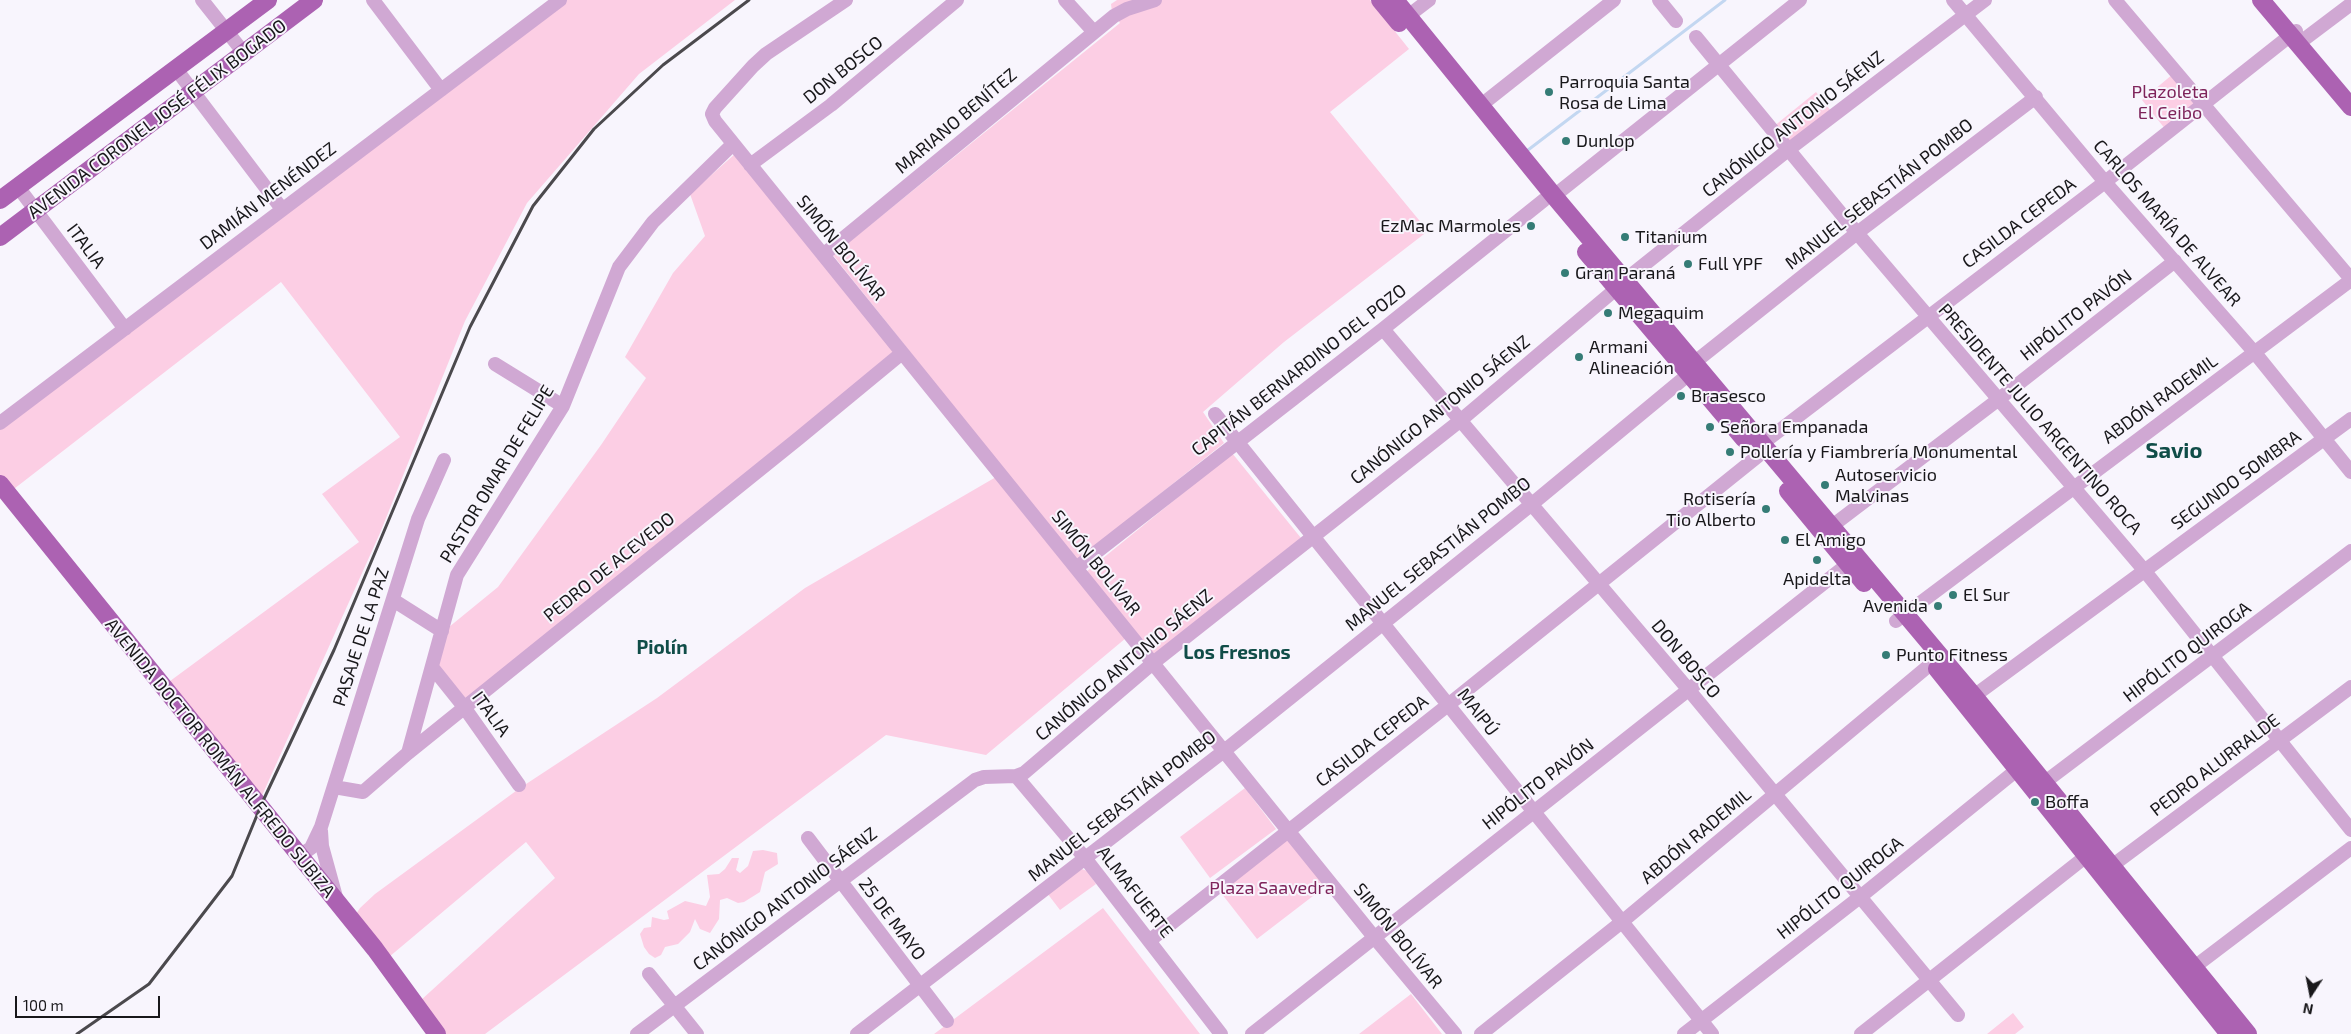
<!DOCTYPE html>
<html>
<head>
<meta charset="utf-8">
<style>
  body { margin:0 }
  #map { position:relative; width:2351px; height:1034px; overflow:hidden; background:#f8f5fd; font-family:"Exo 2",sans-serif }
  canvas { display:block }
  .north { position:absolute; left:2286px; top:969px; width:50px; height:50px; -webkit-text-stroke:4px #f8f5fd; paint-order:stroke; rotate:191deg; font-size:14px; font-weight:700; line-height:20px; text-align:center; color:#18171a }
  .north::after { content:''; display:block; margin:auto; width:18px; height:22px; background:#18171a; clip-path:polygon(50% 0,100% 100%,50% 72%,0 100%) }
  .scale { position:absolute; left:15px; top:996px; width:145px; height:22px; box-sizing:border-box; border:2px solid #18171a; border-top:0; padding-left:6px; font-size:15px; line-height:18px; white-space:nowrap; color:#18171a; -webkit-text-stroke:4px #f8f5fd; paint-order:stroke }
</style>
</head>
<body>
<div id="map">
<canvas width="2351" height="1034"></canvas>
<div class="north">N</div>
<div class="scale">100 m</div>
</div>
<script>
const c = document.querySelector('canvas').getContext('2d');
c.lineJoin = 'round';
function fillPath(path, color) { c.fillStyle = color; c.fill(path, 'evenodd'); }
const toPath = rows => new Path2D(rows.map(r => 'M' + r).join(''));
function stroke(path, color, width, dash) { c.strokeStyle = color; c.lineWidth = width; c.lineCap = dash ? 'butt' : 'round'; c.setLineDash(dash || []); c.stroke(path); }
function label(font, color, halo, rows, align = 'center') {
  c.font = font + ' "Exo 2",sans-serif'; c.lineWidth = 4; c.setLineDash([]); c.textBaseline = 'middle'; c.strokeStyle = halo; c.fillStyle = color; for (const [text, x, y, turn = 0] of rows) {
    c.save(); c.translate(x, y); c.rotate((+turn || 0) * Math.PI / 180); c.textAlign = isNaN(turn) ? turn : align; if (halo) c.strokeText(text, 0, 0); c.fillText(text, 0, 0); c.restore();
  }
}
fillPath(toPath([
  [566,0,735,0,639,74,527,203,465,321,380,533,260,800,166,684,359,542,322,494,400,437,281,282,10,492,0,479,0,429],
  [1117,0,1370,0,1409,49,1330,112,1428,231,1284,342,1203,412,1224,443,1076,561,833,255,1120,23,1112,12,1111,4],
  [2173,74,2198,104,2166,130,2142,100],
  [1816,92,1831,111,1789,146,1773,127],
  [736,153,894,351,758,465,464,700,438,665,449,627,498,587,601,445,646,378,625,357,673,273,705,236,690,194],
  [1232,453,1301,538,1153,655,1086,572],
  [996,477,1126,638,986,755,886,735,485,1034,444,1034,420,1001,555,878,526,842,389,957,356,914,360,908,375,894,520,788,657,698,805,588],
  [1245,788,1276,829,1210,878,1180,837],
  [1287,836,1326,886,1257,939,1218,889],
  [763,850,777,853,778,864,765,872,760,892,744,902,738,903,727,898,720,900,719,919,710,933,700,929,695,919,690,932,678,944,665,947,661,955,655,958,649,954,644,947,640,934,644,928,651,927,652,917,664,920,669,919,667,911,685,901,706,906,710,897,707,875,719,874,725,869,732,858,739,858,736,870,740,873,748,866,753,851],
  [1082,869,1087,871,1096,884,1060,910,1047,893],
  [1103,908,1200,1034,934,1034],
  [1411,994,1442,1034,1359,1034],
  [2013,1013,2024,1027,2015,1034,1987,1034]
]), '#fccee4');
stroke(toPath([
  [1528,150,1725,0]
]), '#c3d7f1', 3);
stroke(toPath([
  [202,0,244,53],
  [373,0,441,90],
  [846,0,766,54,753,66,715,108,712,114,715,121,1374,937,1455,1034],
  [1065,0,1094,32],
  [1659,0,1676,21],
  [1953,0,2105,182,2255,353,2351,472],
  [2115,0,2351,279],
  [1408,16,1429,0],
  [1696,37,1857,233,2144,570,2351,830],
  [2298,44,2351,4],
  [176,69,282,209],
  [1480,106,1614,0],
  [750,165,831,105,957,0],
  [18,187,125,329],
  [1554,196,1800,0],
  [823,255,1114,16,1127,9,1155,0],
  [1625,280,1788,150,1985,0],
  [1383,329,1688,689,1958,1015],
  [495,364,563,406],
  [1215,414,1712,1034],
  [0,423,560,0],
  [1763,443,2105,182,2296,31],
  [1832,526,1999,399,2175,261],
  [1076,568,1383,329,1544,200],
  [393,600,442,631],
  [1896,621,2351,280],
  [432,667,464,707,519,785],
  [1974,696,2351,419],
  [408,753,457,575,563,406,619,267,653,222,733,144],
  [1016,776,1085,858,1221,1034],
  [2045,782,2351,551],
  [334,787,363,792,408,753,799,438,902,353],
  [321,831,322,846,336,897],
  [808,838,947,1021],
  [299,856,311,848,321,827,418,519,444,460],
  [2105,871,2351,687],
  [1149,941,1448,705,1758,456],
  [2193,968,2351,848],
  [649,974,697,1034],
  [637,1034,975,780,984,777,1016,776,1024,773,1153,663,1461,420,1616,289],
  [857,1034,1224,751,1532,504,1689,374,1695,362,1857,233,2036,97],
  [1252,1034,1848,564],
  [1481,1034,1623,921,1932,663],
  [1684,1034,1860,897,2018,769],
  [1861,1034,2094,850]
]), '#d0a8d3', 14);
stroke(toPath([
  [1380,0,1399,23],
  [1395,0,1554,196,1974,696,2248,1034],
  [2261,0,2351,107],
  [0,200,268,0],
  [0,237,314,0],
  [1586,252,1744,439],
  [0,484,375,949,437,1034],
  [1788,491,1864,583],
  [1937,669,2229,1034]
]), '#ac62b2', 18);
stroke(toPath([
  [77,1034,149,984,232,876,262,803,334,650,470,327,533,206,594,129,663,65,749,0]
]), '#4b494d', 3);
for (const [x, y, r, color] of [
  [1549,92,5,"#357c76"],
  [1566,141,5,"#357c76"],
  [1531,226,5,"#357c76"],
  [1625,237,5,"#357c76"],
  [1688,264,5,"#357c76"],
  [1565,273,5,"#357c76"],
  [1608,313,5,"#357c76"],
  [1579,357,5,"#357c76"],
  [1681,396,5,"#357c76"],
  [1710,427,5,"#357c76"],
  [1730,452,5,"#357c76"],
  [1825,485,5,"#357c76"],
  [1766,509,5,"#357c76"],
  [1785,540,5,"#357c76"],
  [1817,560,5,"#357c76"],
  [1953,595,5,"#357c76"],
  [1938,606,5,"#357c76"],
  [1886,655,5,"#357c76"],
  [2035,802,5,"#357c76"]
]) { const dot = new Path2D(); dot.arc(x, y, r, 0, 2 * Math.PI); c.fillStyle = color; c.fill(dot); stroke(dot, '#f8f5fd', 2); }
label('18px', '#18171a', '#f8f5fd', [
  ["DON BOSCO",843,70,-39],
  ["AVENIDA CORONEL JOSÉ FÉLIX BOGADO",157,119,-37],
  ["MARIANO BENÍTEZ",956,121,-40],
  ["CANÓNIGO ANTONIO SÁENZ",1793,124,-38],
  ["MANUEL SEBASTIÁN POMBO",1879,194,-38],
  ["DAMIÁN MENÉNDEZ",268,196,-37],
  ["CASILDA CEPEDA",2019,223,-37],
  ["CARLOS MARÍA DE ALVEAR",2167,223,49],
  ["ITALIA",86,246,53],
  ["SIMÓN BOLÍVAR",841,248,51],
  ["HIPÓLITO PAVÓN",2076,315,-38],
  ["CAPITÁN BERNARDINO DEL POZO",1299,370,-38],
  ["ABDÓN RADEMIL",2160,399,-36],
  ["CANÓNIGO ANTONIO SÁENZ",1440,410,-39],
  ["PRESIDENTE JULIO ARGENTINO ROCA",2040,419,49],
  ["PASTOR OMAR DE FELIPE",497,474,-59],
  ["SEGUNDO SOMBRA",2236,480,-36],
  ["MANUEL SEBASTIÁN POMBO",1438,554,-39],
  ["SIMÓN BOLÍVAR",1096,563,51],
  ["PEDRO DE ACEVEDO",609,567,-39],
  ["PASAJE DE LA PAZ",361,637,-72],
  ["HIPÓLITO QUIROGA",2187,652,-37],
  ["DON BOSCO",1686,659,50],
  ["CANÓNIGO ANTONIO SÁENZ",1124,665,-40],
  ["MAIPÚ",1478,712,52],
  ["ITALIA",491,714,54],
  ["CASILDA CEPEDA",1372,741,-38],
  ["AVENIDA DOCTOR ROMÁN ALFREDO SUBIZA",220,758,51],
  ["PEDRO ALURRALDE",2215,765,-37],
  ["HIPÓLITO PAVÓN",1538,784,-38],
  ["MANUEL SEBASTIÁN POMBO",1122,806,-38],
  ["ABDÓN RADEMIL",1696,836,-40],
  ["HIPÓLITO QUIROGA",1840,888,-38],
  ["ALMAFUERTE",1135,892,52],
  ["CANÓNIGO ANTONIO SÁENZ",785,899,-37],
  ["25 DE MAYO",892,919,53],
  ["SIMÓN BOLÍVAR",1398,936,51]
]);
label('18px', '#18171a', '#f8f5fd', [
  ["Parroquia Santa",1559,82],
  ["Rosa de Lima",1559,103],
  ["Dunlop",1576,141],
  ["EzMac Marmoles",1521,226,"right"],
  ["Titanium",1635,237],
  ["Full YPF",1698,264],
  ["Gran Paraná",1575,273],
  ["Megaquim",1618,313],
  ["Armani",1589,347],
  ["Alineación",1589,368],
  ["Brasesco",1691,396],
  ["Señora Empanada",1720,427],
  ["Pollería y Fiambrería Monumental",1740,452],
  ["Autoservicio",1835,475],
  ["Malvinas",1835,496],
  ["Rotisería",1756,499,"right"],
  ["Tio Alberto",1756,520,"right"],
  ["El Amigo",1795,540],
  ["Apidelta",1817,579,"center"],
  ["El Sur",1963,595],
  ["Avenida",1928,606,"right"],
  ["Punto Fitness",1896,655],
  ["Boffa",2045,802]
], 'left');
label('18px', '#7e245b', '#f8f5fd', [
  ["Plazoleta",2170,92],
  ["El Ceibo",2170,113],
  ["Plaza Saavedra",1272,888]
]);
label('bold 19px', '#104d48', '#f8f5fd', [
  ["Piolín",662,648],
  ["Los Fresnos",1237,653]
]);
label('bold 22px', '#104d48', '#f8f5fd', [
  ["Savio",2174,451]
]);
</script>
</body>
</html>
